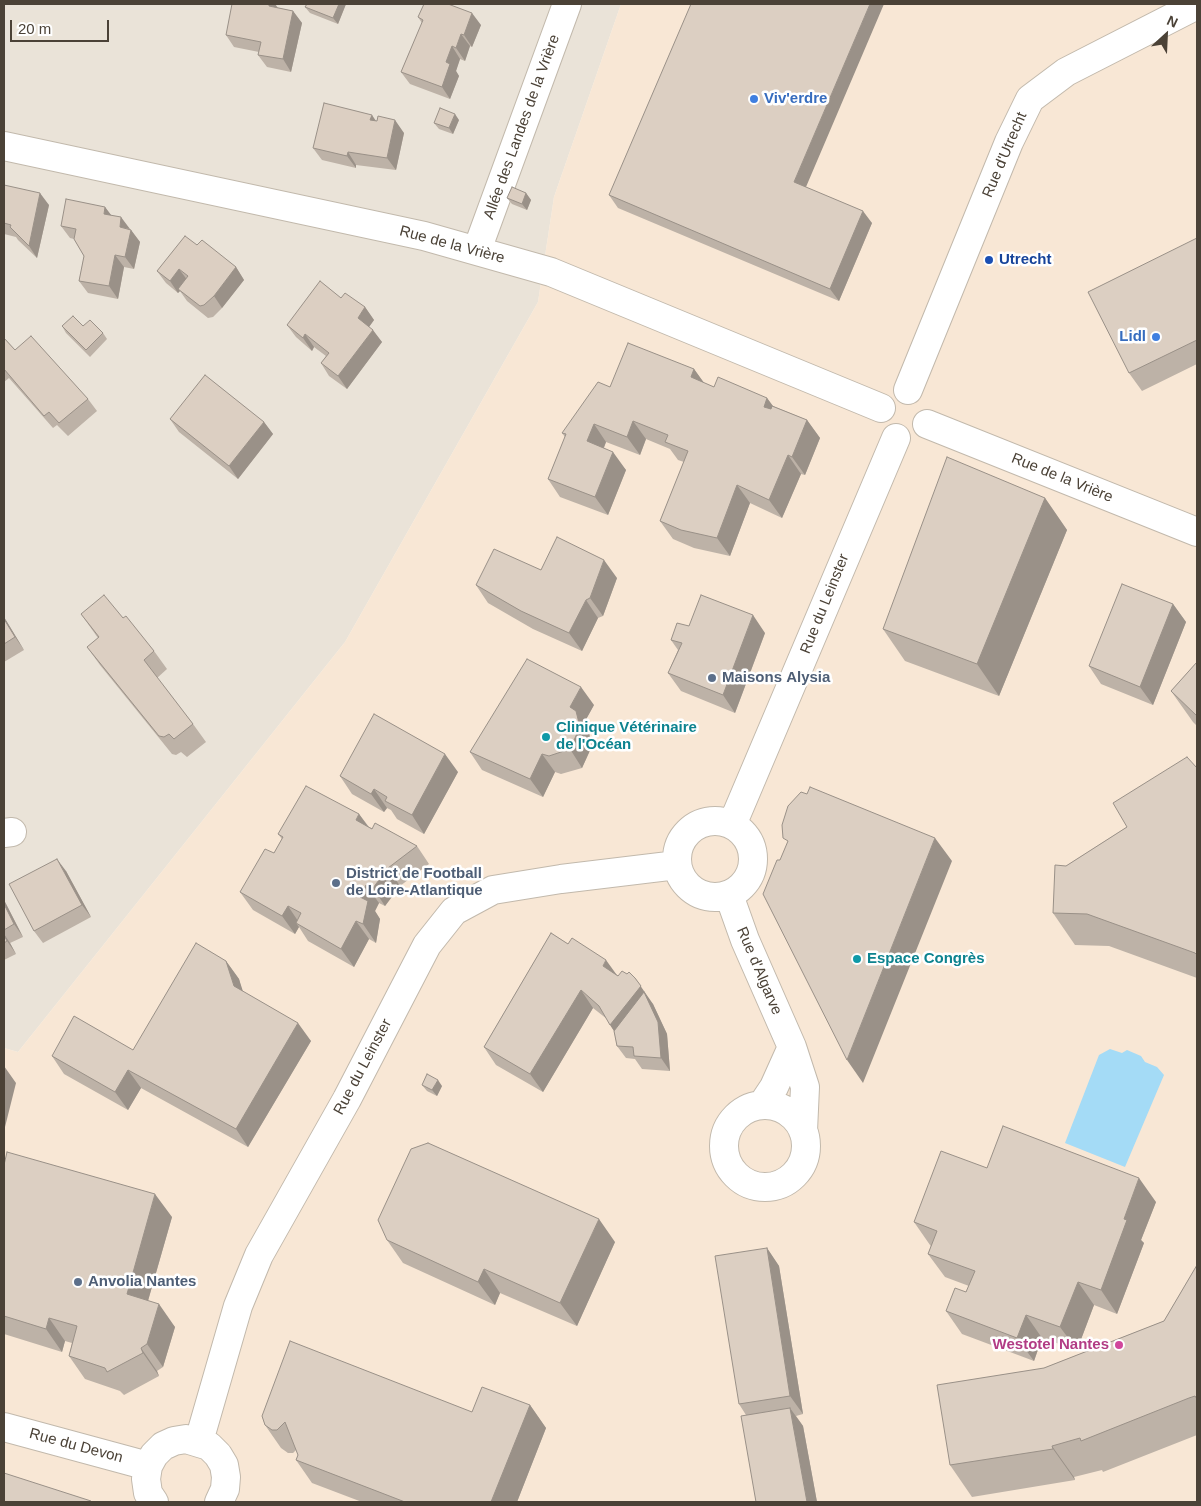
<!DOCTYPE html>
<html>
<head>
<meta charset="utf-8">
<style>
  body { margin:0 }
  #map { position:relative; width:1201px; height:1506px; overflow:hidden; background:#f6f2ea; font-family:Arial,sans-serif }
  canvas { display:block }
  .frame { position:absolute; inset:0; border:5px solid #4b4237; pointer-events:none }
  .north { position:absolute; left:1141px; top:10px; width:50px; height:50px; -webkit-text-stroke:4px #fff; paint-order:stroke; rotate:25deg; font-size:14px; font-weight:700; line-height:20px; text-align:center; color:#4b4237 }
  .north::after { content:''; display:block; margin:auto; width:18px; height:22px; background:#4b4237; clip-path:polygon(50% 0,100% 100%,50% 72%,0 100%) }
  .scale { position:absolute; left:10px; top:20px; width:99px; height:22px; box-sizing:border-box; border:2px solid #4b4237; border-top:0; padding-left:6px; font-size:15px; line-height:18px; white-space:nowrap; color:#4b4237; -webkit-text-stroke:4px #fff; paint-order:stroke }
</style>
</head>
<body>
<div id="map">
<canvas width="1201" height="1506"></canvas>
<div class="frame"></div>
<div class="north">N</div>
<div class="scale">20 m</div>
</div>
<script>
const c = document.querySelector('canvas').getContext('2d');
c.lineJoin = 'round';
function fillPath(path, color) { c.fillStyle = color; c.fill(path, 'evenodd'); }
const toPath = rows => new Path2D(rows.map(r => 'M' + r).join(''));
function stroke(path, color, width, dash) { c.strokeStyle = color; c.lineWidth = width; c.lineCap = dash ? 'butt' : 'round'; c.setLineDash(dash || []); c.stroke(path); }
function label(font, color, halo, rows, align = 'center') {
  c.font = font + ' Arial,sans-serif'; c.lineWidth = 5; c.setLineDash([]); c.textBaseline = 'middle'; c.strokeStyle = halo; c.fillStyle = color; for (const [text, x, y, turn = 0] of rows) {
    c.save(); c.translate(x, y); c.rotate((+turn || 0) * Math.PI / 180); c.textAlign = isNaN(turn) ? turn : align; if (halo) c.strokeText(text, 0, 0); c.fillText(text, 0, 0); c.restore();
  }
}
fillPath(toPath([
  [4,4,621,4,554,197,538,302,345,642,18,1052,4,1048]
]), '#eae3d8');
fillPath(toPath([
  [621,4,1197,4,1197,1502,4,1502,4,1048,18,1052,345,642,538,302,554,197]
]), '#f8e7d5');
fillPath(toPath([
  [1110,1049,1122,1053,1127,1050,1141,1056,1145,1062,1157,1067,1164,1075,1125,1167,1065,1143,1099,1055]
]), '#a4dbf6');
const minor = toPath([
  [4,146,424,236,551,272,881,408],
  [477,250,567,4],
  [908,390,1009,142,1030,99,1066,72,1197,5],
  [927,424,1197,532],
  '677 859a38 38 0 1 1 76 0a38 38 0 1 1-76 0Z',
  [732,825,896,438],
  [4,833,12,832],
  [729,895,745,940,792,1047,805,1087,803,1131],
  [762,1105,774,1087,792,1047],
  '724 1146a41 41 0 1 1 82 0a41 41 0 1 1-82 0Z',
  [4,1427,148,1466],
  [199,1441,238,1306,259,1255,347,1099,427,945,454,911,493,890,561,879,677,865],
  [154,1502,148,1493,146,1479,148,1466,154,1455,163,1446,174,1441,186,1439,209,1446,218,1455,224,1465,226,1477,225,1489,219,1502]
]);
stroke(minor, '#c2b9ac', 30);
stroke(minor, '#fff', 28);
fillPath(toPath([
  [275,4,278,8,293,11,302,23,291,72,267,67,258,55,259,52,234,47,226,35],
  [307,4,346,4,338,24,310,13,305,7],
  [418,17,481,25,472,47,470,46,465,61,460,59,456,71,459,76,450,99,410,84,401,72,422,23],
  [459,120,453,134,439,129,434,123],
  [376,121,404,133,396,170,356,165,356,168,322,160,313,148],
  [4,185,49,205,37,258,18,240,16,237,4,234],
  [806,187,872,223,839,301,618,208,609,195],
  [526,193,531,200,527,210,512,204,507,198],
  [105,207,111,215,131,230,140,242,134,269,124,267,118,299,88,293,79,281,84,256,74,239,70,238,61,226],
  [1197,238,1197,364,1142,391,1129,373],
  [197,245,236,267,244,280,222,308,213,317,208,318,187,301,180,291,178,293,166,283,157,271],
  [341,298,365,307,374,320,369,327,382,342,347,389,329,376,321,363,326,356,314,347,312,351,296,337,287,325],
  [62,326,83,326,103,333,107,339,90,357,66,333],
  [4,338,15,350,88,399,97,411,68,436,57,425,53,428,9,378,4,382],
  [694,369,704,383,714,387,767,398,773,406,807,420,820,438,805,475,801,474,782,518,750,503,730,556,694,548,673,539,660,521,684,462,678,460,670,449,646,439,640,455,606,442,604,448,626,470,608,515,560,497,548,479,565,437,562,433,610,387],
  [170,419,264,422,273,434,238,479,179,432],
  [1045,498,1067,530,999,696,905,661,883,629],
  [541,570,617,578,603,616,598,618,582,651,533,629,488,603,476,585],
  [1173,604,1186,622,1153,705,1101,684,1089,666],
  [81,614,123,618,154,651,167,669,157,678,193,724,206,742,187,757,181,752,176,755,172,754,100,665,87,647,98,638],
  [4,617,24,650,4,662],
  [689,626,765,633,735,713,681,691,668,673,678,650,671,640],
  [1197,662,1197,726,1193,722,1171,691],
  [594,705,584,723,588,729,592,746,582,768,561,774,555,772,543,797,482,770,470,752],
  [1197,768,1197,978,1109,946,1075,945,1053,913,1066,866,1127,827],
  [458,772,424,834,397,819,391,810,387,808,384,812,352,794,340,776],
  [359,814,369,827,417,846,429,864,400,886,385,906,379,903,375,911,380,919,376,943,369,939,354,967,308,941,299,927,295,934,253,910,240,892,274,853,282,839,278,834],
  [66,871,91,917,43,943,34,931],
  [4,900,23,937,10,943,16,954,4,960],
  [551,933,618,976,653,1004,667,1034,670,1071,642,1069,635,1059,626,1058,617,1046,614,1031,607,1019,593,1008,543,1092,496,1065,484,1047],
  [226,961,239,979,242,991,311,1041,248,1147,141,1088,128,1110,64,1074,52,1056,133,1050],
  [422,1085,442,1086,437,1096,427,1091],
  [4,1165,172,1217,148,1301,175,1327,163,1367,157,1371,159,1376,124,1395,120,1391,85,1379,69,1356,72,1343,65,1341,62,1352,4,1334],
  [987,1168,1156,1202,1141,1240,1144,1243,1117,1314,1094,1305,1077,1350,1042,1338,1034,1361,962,1334,946,1311,966,1292,969,1286,945,1277,928,1254,931,1246,930,1245,914,1222],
  [387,1240,615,1242,577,1326,500,1293,495,1305,403,1263],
  [767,1248,779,1266,803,1414,796,1416,803,1426,817,1502,756,1502,746,1415,739,1404],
  [1197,1265,1197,1435,1103,1472,1102,1470,1074,1477,1075,1480,972,1497,950,1465,1044,1368,1164,1321],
  [530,1405,546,1428,517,1502,362,1502,312,1483,296,1460,298,1455,296,1450,293,1453,288,1453,281,1448,265,1425,262,1416,472,1412]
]), '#bdb2a7');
fillPath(toPath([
  [269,4,275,4,279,10,269,6],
  [339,4,346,4,338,24,333,18],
  [870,4,884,4,803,194,794,182],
  [293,11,302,23,291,72,283,59],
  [472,13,481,25,472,47,464,35],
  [461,34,470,46,465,61,456,48],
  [452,46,460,59,456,71,459,76,450,99,442,87,446,62],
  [455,114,459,120,453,134,449,128],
  [372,115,380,127,370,120],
  [395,120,404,133,396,170,387,158],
  [348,152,356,165,356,168,347,156],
  [40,193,49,205,37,258,29,246],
  [526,193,531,200,527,210,522,204],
  [105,207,114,219,104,214],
  [863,211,872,223,839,301,830,289],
  [121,217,130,229,120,227],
  [131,230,140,242,134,269,125,257],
  [115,255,124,267,118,299,109,286],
  [236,267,244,280,222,308,214,296],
  [179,269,188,281,178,289,180,291,178,293,170,281],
  [365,307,374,320,366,331,358,318],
  [373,330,382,342,347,389,338,376],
  [305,334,314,347,312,351,303,338],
  [694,369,707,387,691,377],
  [767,398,780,416,764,407],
  [807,420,820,438,805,475,792,457],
  [633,421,646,439,640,455,627,437],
  [264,422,273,434,238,479,229,466],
  [594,424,606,442,599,459,587,441],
  [613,452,626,470,608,515,595,497],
  [788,455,801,474,782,518,769,500],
  [737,485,750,503,730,556,717,538],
  [1045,498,1067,530,999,696,977,664],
  [604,560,617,578,603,616,590,598],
  [586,600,598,618,582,651,569,633],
  [1173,604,1186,622,1153,705,1140,687],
  [753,615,765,633,735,713,723,695],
  [4,617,24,650,15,637,4,619],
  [581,687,594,705,584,723,588,729,592,746,582,768,570,749,570,707],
  [445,754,458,772,424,834,412,815],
  [542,754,555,772,543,797,530,779],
  [374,789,387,808,384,812,371,794],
  [359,814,372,832,356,820],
  [935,838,952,861,863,1083,847,1060],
  [57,859,66,871,91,917,82,905],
  [388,868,400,886,385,906,373,888],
  [366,885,379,903,375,911,380,919,376,943,363,924,360,897],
  [4,900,5,902,23,937,14,924,4,904],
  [288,906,300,924,296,923,299,927,295,934,282,916],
  [356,921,369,939,354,967,341,949],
  [4,934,10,943,16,954,7,941],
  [606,960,619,978,603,966],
  [226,961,239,979,247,1004,234,986],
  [635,978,653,1004,667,1034,670,1071,661,1058,622,1043,610,1025],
  [581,990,593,1008,543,1092,530,1074],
  [298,1023,311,1041,248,1147,236,1129],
  [4,1066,16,1083,4,1131],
  [128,1070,141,1088,128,1110,115,1092],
  [438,1080,442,1086,437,1096,432,1090],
  [1139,1178,1156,1202,1141,1240,1144,1243,1117,1314,1101,1290,1124,1219],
  [155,1194,172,1217,143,1318,127,1294],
  [599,1219,615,1242,577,1326,560,1303],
  [767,1248,779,1266,803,1414,790,1396],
  [484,1269,500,1293,495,1305,478,1282],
  [1078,1282,1094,1305,1077,1350,1060,1327],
  [159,1304,175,1327,163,1367,147,1344],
  [1026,1315,1042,1338,1034,1361,1017,1338],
  [49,1318,65,1341,62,1352,46,1329],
  [141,1348,157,1371,159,1376,143,1353],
  [530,1405,546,1428,517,1502,491,1502],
  [790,1408,803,1426,817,1502,807,1502],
  [1052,1446,1074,1477,1075,1480,1053,1449]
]), '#9a9188');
const building = toPath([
  [232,4,269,4,269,6,293,11,283,59,258,55,261,42,226,35,232,4],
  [307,4,339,4,333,18,305,7,307,4],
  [424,4,448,4,472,13,464,35,461,34,456,48,452,46,446,62,450,64,442,87,401,72,423,20,418,17,424,4],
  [691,4,870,4,794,182,863,211,830,289,609,195,691,4],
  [324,103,372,115,370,120,377,121,378,116,395,120,387,158,348,152,347,156,313,148,324,103],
  [440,108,455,114,449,128,434,123,440,108],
  [4,185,40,193,29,246,10,227,11,225,4,223,4,185],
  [512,187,526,193,522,204,507,198,512,187],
  [66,199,105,207,104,214,121,217,120,227,131,230,125,257,115,255,109,286,79,281,84,256,74,239,76,229,61,226,66,199],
  [185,236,197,245,202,240,236,267,214,296,204,305,200,306,178,289,188,276,179,269,170,281,157,271,185,236],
  [1197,238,1197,340,1129,373,1088,292,1197,238],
  [320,281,341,298,345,293,365,307,358,318,373,330,338,376,321,363,329,353,305,334,303,338,287,325,320,281],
  [73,316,83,326,90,320,103,333,86,350,62,326,73,316],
  [31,336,88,399,59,423,49,412,44,416,4,369,4,338,15,350,31,336],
  [628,343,694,369,691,377,714,387,718,377,767,398,764,407,771,409,772,406,807,420,792,457,788,455,769,500,737,485,717,538,681,530,660,521,688,451,665,442,668,435,633,421,627,437,594,424,587,441,613,452,595,497,548,479,566,434,562,433,598,382,610,387,628,343],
  [205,375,264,422,229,466,170,419,205,375],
  [947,457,1045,498,977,664,883,629,947,457],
  [557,537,604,560,590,598,586,600,569,633,521,611,476,585,494,549,541,570,557,537],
  [1122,584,1173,604,1140,687,1089,666,1122,584],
  [104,595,123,618,126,616,154,651,144,660,193,724,174,739,169,734,164,737,159,736,87,647,99,637,81,614,104,595],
  [701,595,753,615,723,695,668,673,682,643,671,640,677,623,689,626,701,595],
  [4,619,15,637,4,644,4,619],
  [527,659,581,687,570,707,576,711,580,727,570,749,549,756,542,754,530,779,470,752,527,659],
  [1197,662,1197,716,1171,691,1197,662],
  [374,714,445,754,412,815,385,801,387,797,374,789,371,794,340,776,374,714],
  [1187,757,1197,768,1197,955,1195,953,1087,914,1053,913,1055,865,1066,866,1127,827,1113,803,1187,757],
  [306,786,359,814,356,820,372,829,375,823,417,846,388,868,373,888,366,885,360,897,368,901,363,924,356,921,341,949,296,923,301,913,288,906,282,916,240,892,265,849,274,853,283,837,278,834,306,786],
  [810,787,935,838,847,1060,763,894,777,860,780,860,788,841,783,838,782,825,788,806,801,792,807,794,810,787],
  [57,859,82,905,34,931,9,884,57,859],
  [4,904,14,924,4,930,4,904],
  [551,933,568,944,572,938,606,960,603,966,618,976,622,971,627,974,629,972,635,978,641,986,610,1025,599,1006,581,990,530,1074,484,1047,551,933],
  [4,935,7,941,4,943,4,935],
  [196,943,226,961,234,986,298,1023,236,1129,128,1070,115,1092,52,1056,74,1016,133,1050,196,943],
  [644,992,658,1022,661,1058,634,1056,633,1047,617,1046,614,1031,644,992],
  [427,1074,438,1080,432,1090,422,1085,427,1074],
  [1003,1126,1139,1178,1124,1219,1127,1220,1101,1290,1078,1282,1060,1327,1026,1315,1017,1338,946,1311,955,1288,966,1292,975,1271,928,1254,937,1231,914,1222,941,1151,987,1168,1003,1126],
  [428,1143,599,1219,560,1303,484,1269,478,1282,387,1240,378,1220,411,1149,428,1143],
  [7,1152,155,1194,127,1294,159,1304,147,1344,141,1348,143,1353,107,1372,105,1368,69,1356,77,1326,49,1318,46,1329,4,1316,4,1165,7,1152],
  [767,1248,790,1396,739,1404,715,1256,767,1248],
  [1197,1265,1197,1399,1195,1396,1189,1398,1081,1441,1080,1438,1052,1446,1053,1449,950,1465,937,1385,1044,1368,1164,1321,1197,1265],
  [290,1341,472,1412,482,1387,530,1405,491,1502,405,1502,296,1460,298,1455,285,1422,277,1430,272,1430,265,1425,262,1416,290,1341],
  [790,1408,807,1502,756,1502,741,1416,790,1408],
  [4,1473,91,1501,92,1502,4,1502,4,1473]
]);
fillPath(building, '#dccfc2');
stroke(building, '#9a9188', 1);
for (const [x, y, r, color] of [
  [754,99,5,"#3f7fe0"],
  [989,260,5,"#1a4fb4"],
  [1156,337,5,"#3f7fe0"],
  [712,678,5,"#5c6f8a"],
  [546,737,5,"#0f9aa8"],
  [336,883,5,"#5c6f8a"],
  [857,959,5,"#0f9aa8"],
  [78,1282,5,"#5c6f8a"],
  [1119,1345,5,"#d1479c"]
]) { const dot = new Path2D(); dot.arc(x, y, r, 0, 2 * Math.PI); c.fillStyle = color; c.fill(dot); stroke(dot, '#fff', 2); }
label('bold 15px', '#366cbe', '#fff', [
  ["Viv'erdre",764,99],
  ["Lidl",1146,337,"right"]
], 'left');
label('15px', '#4b4237', '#fff', [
  ["Allée des Landes de la Vrière",522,127,-70],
  ["Rue d'Utrecht",1005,155,-67],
  ["Rue de la Vrière",452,245,15],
  ["Rue de la Vrière",1062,478,22],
  ["Rue du Leinster",825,604,-68],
  ["Rue d'Algarve",759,971,67],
  ["Rue du Leinster",363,1067,-62],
  ["Rue du Devon",76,1446,15]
]);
label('bold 15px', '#164399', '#fff', [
  ["Utrecht",999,260]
], 'left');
label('bold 15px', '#4e5e75', '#fff', [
  ["Maisons Alysia",722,678],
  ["District de Football",346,874],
  ["de Loire-Atlantique",346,891],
  ["Anvolia Nantes",88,1282]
], 'left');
label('bold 15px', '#0d838f', '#fff', [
  ["Clinique Vétérinaire",556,728],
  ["de l'Océan",556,745],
  ["Espace Congrès",867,959]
], 'left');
label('bold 15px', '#b23c85', '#fff', [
  ["Westotel Nantes",1109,1345]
], 'right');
</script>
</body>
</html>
